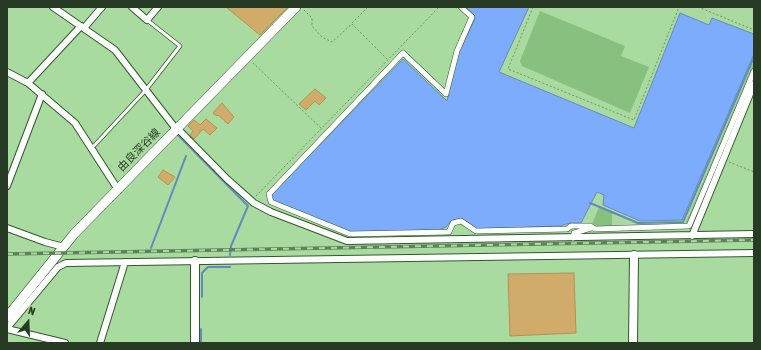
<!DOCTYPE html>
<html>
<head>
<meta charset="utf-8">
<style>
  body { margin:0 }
  #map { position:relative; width:761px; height:350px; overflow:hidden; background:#a9dba1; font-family:"Asap Condensed",sans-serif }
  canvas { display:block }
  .frame { position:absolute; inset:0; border:8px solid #273b24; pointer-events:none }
  .north { position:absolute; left:8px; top:302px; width:40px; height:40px; -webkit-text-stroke:3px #a9dba1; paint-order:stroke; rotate:19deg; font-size:11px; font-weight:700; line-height:16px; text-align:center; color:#273b24 }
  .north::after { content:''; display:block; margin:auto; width:14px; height:18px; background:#273b24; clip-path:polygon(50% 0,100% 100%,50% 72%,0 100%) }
</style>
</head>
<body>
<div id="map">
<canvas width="761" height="350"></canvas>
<div class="frame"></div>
<div class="north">N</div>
</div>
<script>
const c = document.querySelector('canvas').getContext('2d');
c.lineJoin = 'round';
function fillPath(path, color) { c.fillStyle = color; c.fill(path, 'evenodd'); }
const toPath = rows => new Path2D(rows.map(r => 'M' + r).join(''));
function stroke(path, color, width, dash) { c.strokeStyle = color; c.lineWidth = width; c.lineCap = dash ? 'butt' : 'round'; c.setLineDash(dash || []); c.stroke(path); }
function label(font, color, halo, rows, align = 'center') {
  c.font = font + ' "Asap Condensed","Noto Sans JP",sans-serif'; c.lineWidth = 3; c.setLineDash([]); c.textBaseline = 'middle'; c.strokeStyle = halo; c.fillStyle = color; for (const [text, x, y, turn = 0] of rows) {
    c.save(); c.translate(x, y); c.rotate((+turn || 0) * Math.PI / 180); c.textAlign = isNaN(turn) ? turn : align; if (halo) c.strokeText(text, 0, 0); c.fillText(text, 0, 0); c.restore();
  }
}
fillPath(toPath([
  [540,11,625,46,621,56,649,67,630,113,522,66,520,61],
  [754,61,754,67,688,224,686,222],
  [599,207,612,211,612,226,593,227,592,224]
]), '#88c080');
const water = toPath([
  [466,7,529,7,499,72,634,128,680,13,709,25,712,18,754,34,754,54,682,220,640,221,603,205,604,195,597,192,581,223,570,223,560,226,476,229,462,220,450,222,446,227,439,230,349,232,273,201,271,195,403,59,447,101,458,54,475,19,475,16,466,7]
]);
fillPath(water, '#7eacfd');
stroke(water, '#648abc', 1);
stroke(toPath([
  [178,135,248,206],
  [590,203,638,223,683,222,754,57],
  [151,248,186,156],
  [230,255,231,246,248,206],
  [202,297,202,273,208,267,230,267],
  [201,329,201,343]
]), '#648abc', 2);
const building = toPath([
  [226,7,288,7,260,35,226,7],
  [315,89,326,98,319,105,315,101,306,110,299,104,315,89],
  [222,103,234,117,228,124,218,115,217,116,213,113,222,103],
  [206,119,217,128,210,135,203,129,194,139,190,135,193,131,188,126,194,120,200,125,206,119],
  [163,170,175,177,168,185,158,177,163,170],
  [574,273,576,333,510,336,508,274,574,273]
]);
fillPath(building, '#d0ab69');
stroke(building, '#b5914f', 1);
const service = toPath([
  [92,148,145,91,180,46,147,20]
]);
const pedestrian = toPath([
  [461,7,472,17,457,51,446,94,403,53,269,194,271,202,350,234,449,232,453,223,461,221,476,231,567,229,571,226,590,226,595,229,689,226,754,71],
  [573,238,574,233,591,228]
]);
const minor = toPath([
  [53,7,115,50,176,129],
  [132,7,147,20,158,7],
  [84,28,102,7],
  [7,72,28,83,75,123,117,188],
  [28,83,81,26],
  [177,128,227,179,254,203,271,212,347,241,754,234],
  [7,186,42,94],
  [7,228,45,242,64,247],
  [692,236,754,84],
  [7,328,58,267,66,263,754,253],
  [7,329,65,343],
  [100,343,125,262]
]);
const tertiary = toPath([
  [195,261,195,343],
  [633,343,634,255]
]);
const secondary = toPath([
  [7,317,74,234,296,7]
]);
stroke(service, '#2e5b27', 4.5);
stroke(pedestrian, '#2e5b27', 6);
stroke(minor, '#2e5b27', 8);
stroke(tertiary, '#2e5b27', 10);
stroke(secondary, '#2e5b27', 10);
stroke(toPath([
  [533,7,508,69,634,120,679,7],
  [698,7,754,30],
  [304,10,312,18,312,26,322,37,332,42,352,24,387,59],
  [352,23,368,7],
  [253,63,322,129],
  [729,162,754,172],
  [256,196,439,7]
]), '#6d9167', 1, [2, 2]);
stroke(service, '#fff', 3);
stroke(pedestrian, '#fff', 5);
stroke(minor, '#fff', 6);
stroke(tertiary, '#fff', 8);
stroke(secondary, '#fff', 9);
const rail = toPath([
  [7,254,754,240]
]);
stroke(rail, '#5f805a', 3.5);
stroke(rail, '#a9dba1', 2, [6]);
label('11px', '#273b24', '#a9dba1', [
  ["由良深谷線",139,150,-45]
]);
</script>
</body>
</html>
